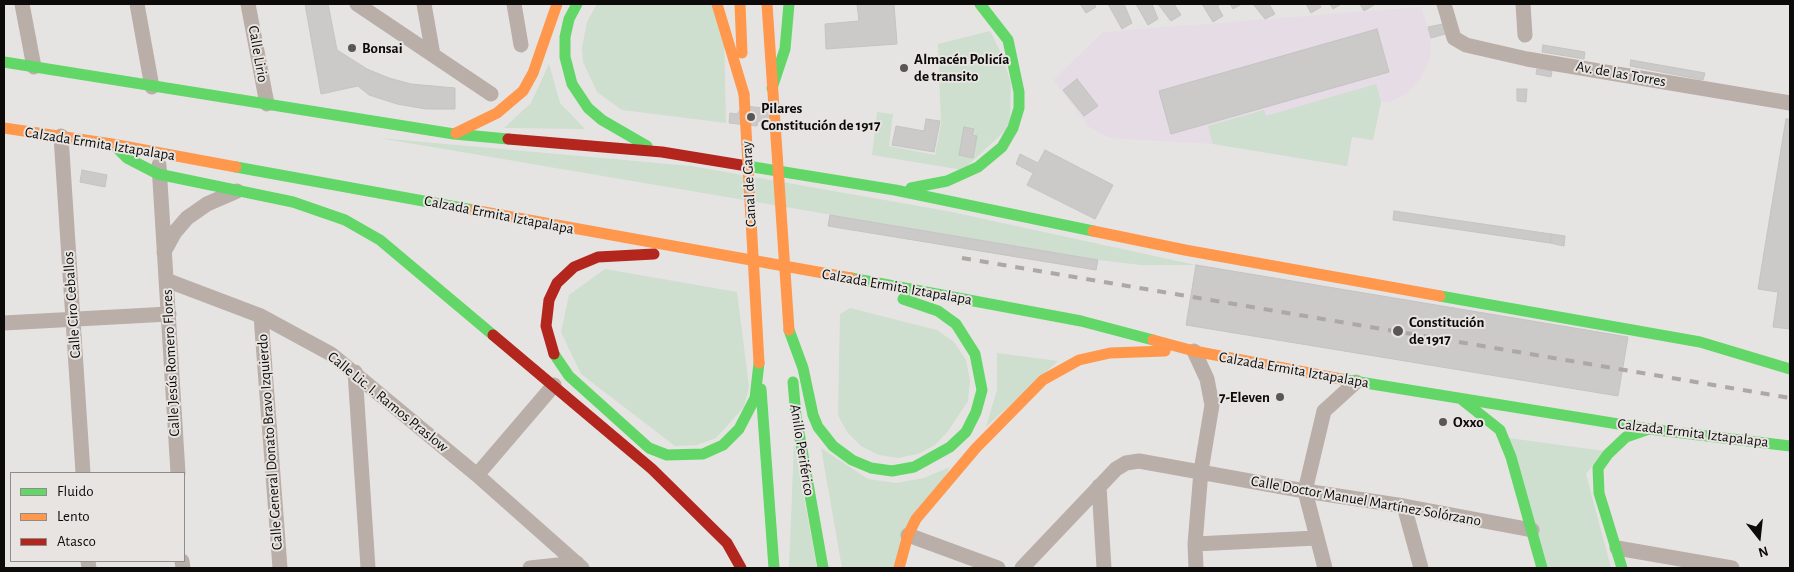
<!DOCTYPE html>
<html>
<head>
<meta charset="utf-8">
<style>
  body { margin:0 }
  #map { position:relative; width:1794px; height:572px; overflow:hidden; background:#e6e4e2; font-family:"Alegreya Sans",sans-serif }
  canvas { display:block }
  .frame { position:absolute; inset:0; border:5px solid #0c0b0a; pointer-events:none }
  .legend { position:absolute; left:10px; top:472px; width:175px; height:90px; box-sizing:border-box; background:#e7e4e1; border:1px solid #8f8d8b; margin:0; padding:6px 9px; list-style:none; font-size:15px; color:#0c0b0a }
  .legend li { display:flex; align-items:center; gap:10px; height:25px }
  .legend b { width:25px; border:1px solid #8f8d8b }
  .north { position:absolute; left:1734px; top:512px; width:50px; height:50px; -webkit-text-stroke:4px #e7e4e1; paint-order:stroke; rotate:164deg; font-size:14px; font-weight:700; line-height:20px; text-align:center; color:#0c0b0a }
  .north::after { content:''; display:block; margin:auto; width:18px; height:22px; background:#0c0b0a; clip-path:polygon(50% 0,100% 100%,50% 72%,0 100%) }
</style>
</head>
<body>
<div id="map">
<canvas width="1794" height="572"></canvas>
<div class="frame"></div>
<ul class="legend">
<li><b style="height:6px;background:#63d668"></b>Fluido</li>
<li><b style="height:6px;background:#ff974d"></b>Lento</li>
<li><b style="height:6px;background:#b3261e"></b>Atasco</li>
</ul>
<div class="north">N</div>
</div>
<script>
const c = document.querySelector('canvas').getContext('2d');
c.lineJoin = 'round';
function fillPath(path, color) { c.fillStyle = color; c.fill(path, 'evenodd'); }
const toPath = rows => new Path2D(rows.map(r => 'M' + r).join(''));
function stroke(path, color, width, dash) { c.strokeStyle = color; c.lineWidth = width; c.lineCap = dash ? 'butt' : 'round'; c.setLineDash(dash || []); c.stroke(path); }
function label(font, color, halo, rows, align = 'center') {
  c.font = font + ' "Alegreya Sans",sans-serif'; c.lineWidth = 4; c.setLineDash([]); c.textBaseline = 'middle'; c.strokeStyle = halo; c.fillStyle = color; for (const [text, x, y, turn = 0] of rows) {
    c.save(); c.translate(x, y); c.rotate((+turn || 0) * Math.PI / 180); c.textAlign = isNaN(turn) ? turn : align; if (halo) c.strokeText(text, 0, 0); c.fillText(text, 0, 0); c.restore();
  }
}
fillPath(toPath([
  [1421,7,1431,38,1430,58,1427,66,1419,81,1406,94,1390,102,1381,102,1373,140,1352,137,1347,166,1213,144,1110,138,1089,127,1053,80,1103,32]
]), '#e5dce5');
fillPath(toPath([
  [597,4,720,4,724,32,726,123,622,110,597,92,583,62,582,47,587,22],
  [990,31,1001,53,1011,83,1010,126,963,170,872,155,877,112,893,114,889,146,935,155,941,123,938,44],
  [549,64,560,103,585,129,504,128,531,103],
  [1376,84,1381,102,1373,140,1352,137,1347,166,1213,144,1208,126,1264,110,1266,116],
  [379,138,691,166,947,211,1196,265,1141,265,1098,260],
  [605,269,737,292,749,387,744,407,716,438,697,445,675,446,581,374,561,332,569,295],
  [850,308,937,330,954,342,966,360,970,380,968,401,948,431,935,445,918,454,898,458,879,455,861,446,847,432,838,415,840,314],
  [997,353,1058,361,986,427,997,390],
  [1509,438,1604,451,1586,474,1611,568,1546,568],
  [794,443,817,568,789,568],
  [821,448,868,479,896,483,924,478,950,467,896,568,842,568]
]), '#cedecf');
const building = toPath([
  [305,4,328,4,337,50,367,69,389,78,411,84,455,88,455,109,426,109,397,104,369,95,358,86,321,94,305,4],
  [857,4,894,4,897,44,826,49,825,24,859,21,857,4],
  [1080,4,1094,4,1096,7,1086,13,1080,4],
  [1108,4,1124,4,1132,23,1122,29,1108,4],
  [1136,4,1152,4,1158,19,1148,25,1136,4],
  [1158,4,1174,4,1181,15,1171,21,1158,4],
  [1202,4,1219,4,1218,7,1223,16,1213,22,1202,4],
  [1230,4,1242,4,1233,9,1230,4],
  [1253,4,1269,4,1275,14,1265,19,1253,4],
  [1306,4,1319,4,1321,7,1311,13,1306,4],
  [1330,4,1341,4,1333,9,1330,4],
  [1360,4,1373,4,1374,5,1364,11,1360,4],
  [1443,24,1445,34,1431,38,1428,27,1443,24],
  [1377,29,1389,72,1171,134,1159,91,1377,29],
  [1543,45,1585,52,1584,59,1542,52,1543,45],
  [1631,60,1705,73,1703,80,1630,66,1631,60],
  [1537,69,1552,71,1551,77,1536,74,1537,69],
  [1077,79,1098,106,1084,116,1063,90,1077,79],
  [1517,89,1527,89,1526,102,1517,101,1517,89],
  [743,106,774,109,773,122,758,121,757,126,729,123,730,113,737,114,743,106],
  [926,119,940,121,934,152,892,145,896,126,924,131,926,119],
  [1786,119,1790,119,1790,329,1773,327,1778,292,1758,289,1786,119],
  [964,127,974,129,972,135,977,136,973,158,959,155,964,127],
  [1045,150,1113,185,1095,219,1027,185,1033,173,1016,164,1020,154,1038,163,1045,150],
  [82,170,107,175,105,187,80,182,82,170],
  [1394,211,1551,234,1550,243,1393,220,1394,211],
  [830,215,1098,260,1096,270,828,226,830,215],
  [1551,234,1565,236,1564,246,1550,243,1551,234],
  [1196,265,1628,337,1618,396,1186,325,1196,265]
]);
fillPath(building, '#cbcac8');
stroke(building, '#c4c3c2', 1);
stroke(toPath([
  [22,4,34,67],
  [137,4,152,87],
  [248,4,267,104],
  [357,4,491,94],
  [424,4,433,55],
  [514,4,521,45],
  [1444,4,1454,38,1466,45,1527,59,1790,103],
  [1523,4,1525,35],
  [61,136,83,473],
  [159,165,178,473],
  [164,252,175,232,187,218,207,204,237,191],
  [166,280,261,316,331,354,477,475,582,568],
  [261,316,280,568],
  [4,323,169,314],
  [1194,351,1207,379,1212,405,1201,471,1195,544,1196,568],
  [355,372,368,568],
  [477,475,554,385],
  [1099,486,1104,568],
  [1404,506,1421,568],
  [908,535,998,568],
  [1195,544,1316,538],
  [1617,548,1732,568],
  [88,561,89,568],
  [182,561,183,568],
  [530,568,577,563],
  [1022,568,1116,469,1126,463,1139,461,1305,491,1404,506,1532,530],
  [1325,568,1305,491,1324,411,1356,382]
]), '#baaea8', 15);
stroke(toPath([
  [577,4,569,19,565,37,565,57,572,84,588,108,602,120,647,146],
  [4,62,454,134,508,139],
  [772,88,785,49,789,4],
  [117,148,127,158,158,174,293,202,345,220,380,240,493,335],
  [747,166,895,190,1093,231],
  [236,167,473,210],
  [911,188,947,181,978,167,1002,147,1013,128,1019,108,1019,92,1008,40,980,4],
  [851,278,1081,321,1153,340],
  [1440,296,1700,342,1790,369],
  [789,330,803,368,813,415,818,427,833,446,852,460,871,468,892,471,914,467,950,447,966,432,976,412,982,390,975,354,956,324,938,311,903,299],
  [554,354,569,376,649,448,667,455,703,454,723,445,739,429,755,398,759,363],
  [1341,379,1649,429,1790,446],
  [793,382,796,416,823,568],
  [761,389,774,568],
  [1461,399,1500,430,1511,457,1542,568],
  [1622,568,1599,493,1598,468,1608,454,1626,437,1649,429]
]), '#63d668', 11);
stroke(toPath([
  [717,4,744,94],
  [740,4,742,53],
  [4,128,112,144,236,167],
  [456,133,497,113,523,91,533,73,557,4],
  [473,210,851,278],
  [1093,231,1185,250,1440,296],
  [1153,340,1194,351,1341,379],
  [899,568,908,535,916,519,976,448,1043,380,1079,360,1110,353,1165,351]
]), '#ff974d', 11);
stroke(toPath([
  [508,139,662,152,747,166],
  [493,335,652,469,727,543,741,568],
  [554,354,546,326,549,300,557,283,574,267,598,257,654,254]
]), '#b3261e', 11);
stroke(toPath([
  [962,258,1790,398]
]), '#aea8a4', 4, [9, 9]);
stroke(toPath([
  [767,4,789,330],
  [744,94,759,363]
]), '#ff974d', 11);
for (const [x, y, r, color] of [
  [352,48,5,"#585756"],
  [904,68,5,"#585756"],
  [751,117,5,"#585756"],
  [1398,331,6,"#585756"],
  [1280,397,5,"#585756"],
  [1443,422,5,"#585756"]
]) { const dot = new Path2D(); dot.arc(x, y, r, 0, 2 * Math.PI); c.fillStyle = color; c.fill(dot); stroke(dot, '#e7e4e1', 2); }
label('bold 15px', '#0c0b0a', '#e7e4e1', [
  ["Bonsai",362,48],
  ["Almacén Policía",914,59],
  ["de transito",914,76],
  ["Pilares",761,108],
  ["Constitución de 1917",761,125],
  ["Constitución",1409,322],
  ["de 1917",1409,339],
  ["7-Eleven",1270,397,"right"],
  ["Oxxo",1453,422]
], 'left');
label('15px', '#0c0b0a', '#e7e4e1', [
  ["Calle Lirio",258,54,80],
  ["Av. de las Torres",1621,74,10],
  ["Calzada Ermita Iztapalapa",100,144,9],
  ["Canal de Garay",749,184,-93],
  ["Calzada Ermita Iztapalapa",499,215,11],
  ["Calzada Ermita Iztapalapa",897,287,10],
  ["Calle Ciro Ceballos",72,305,-94],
  ["Calle Jesús Romero Flores",171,363,-93],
  ["Calzada Ermita Iztapalapa",1294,370,10],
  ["Calle Lic. I. Ramos Praslow",388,402,39],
  ["Calzada Ermita Iztapalapa",1693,433,7],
  ["Calle General Donato Bravo Izquierdo",270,442,-94],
  ["Anillo Periférico",802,450,81],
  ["Calle Doctor Manuel Martínez Solórzano",1366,501,10]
]);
</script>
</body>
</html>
